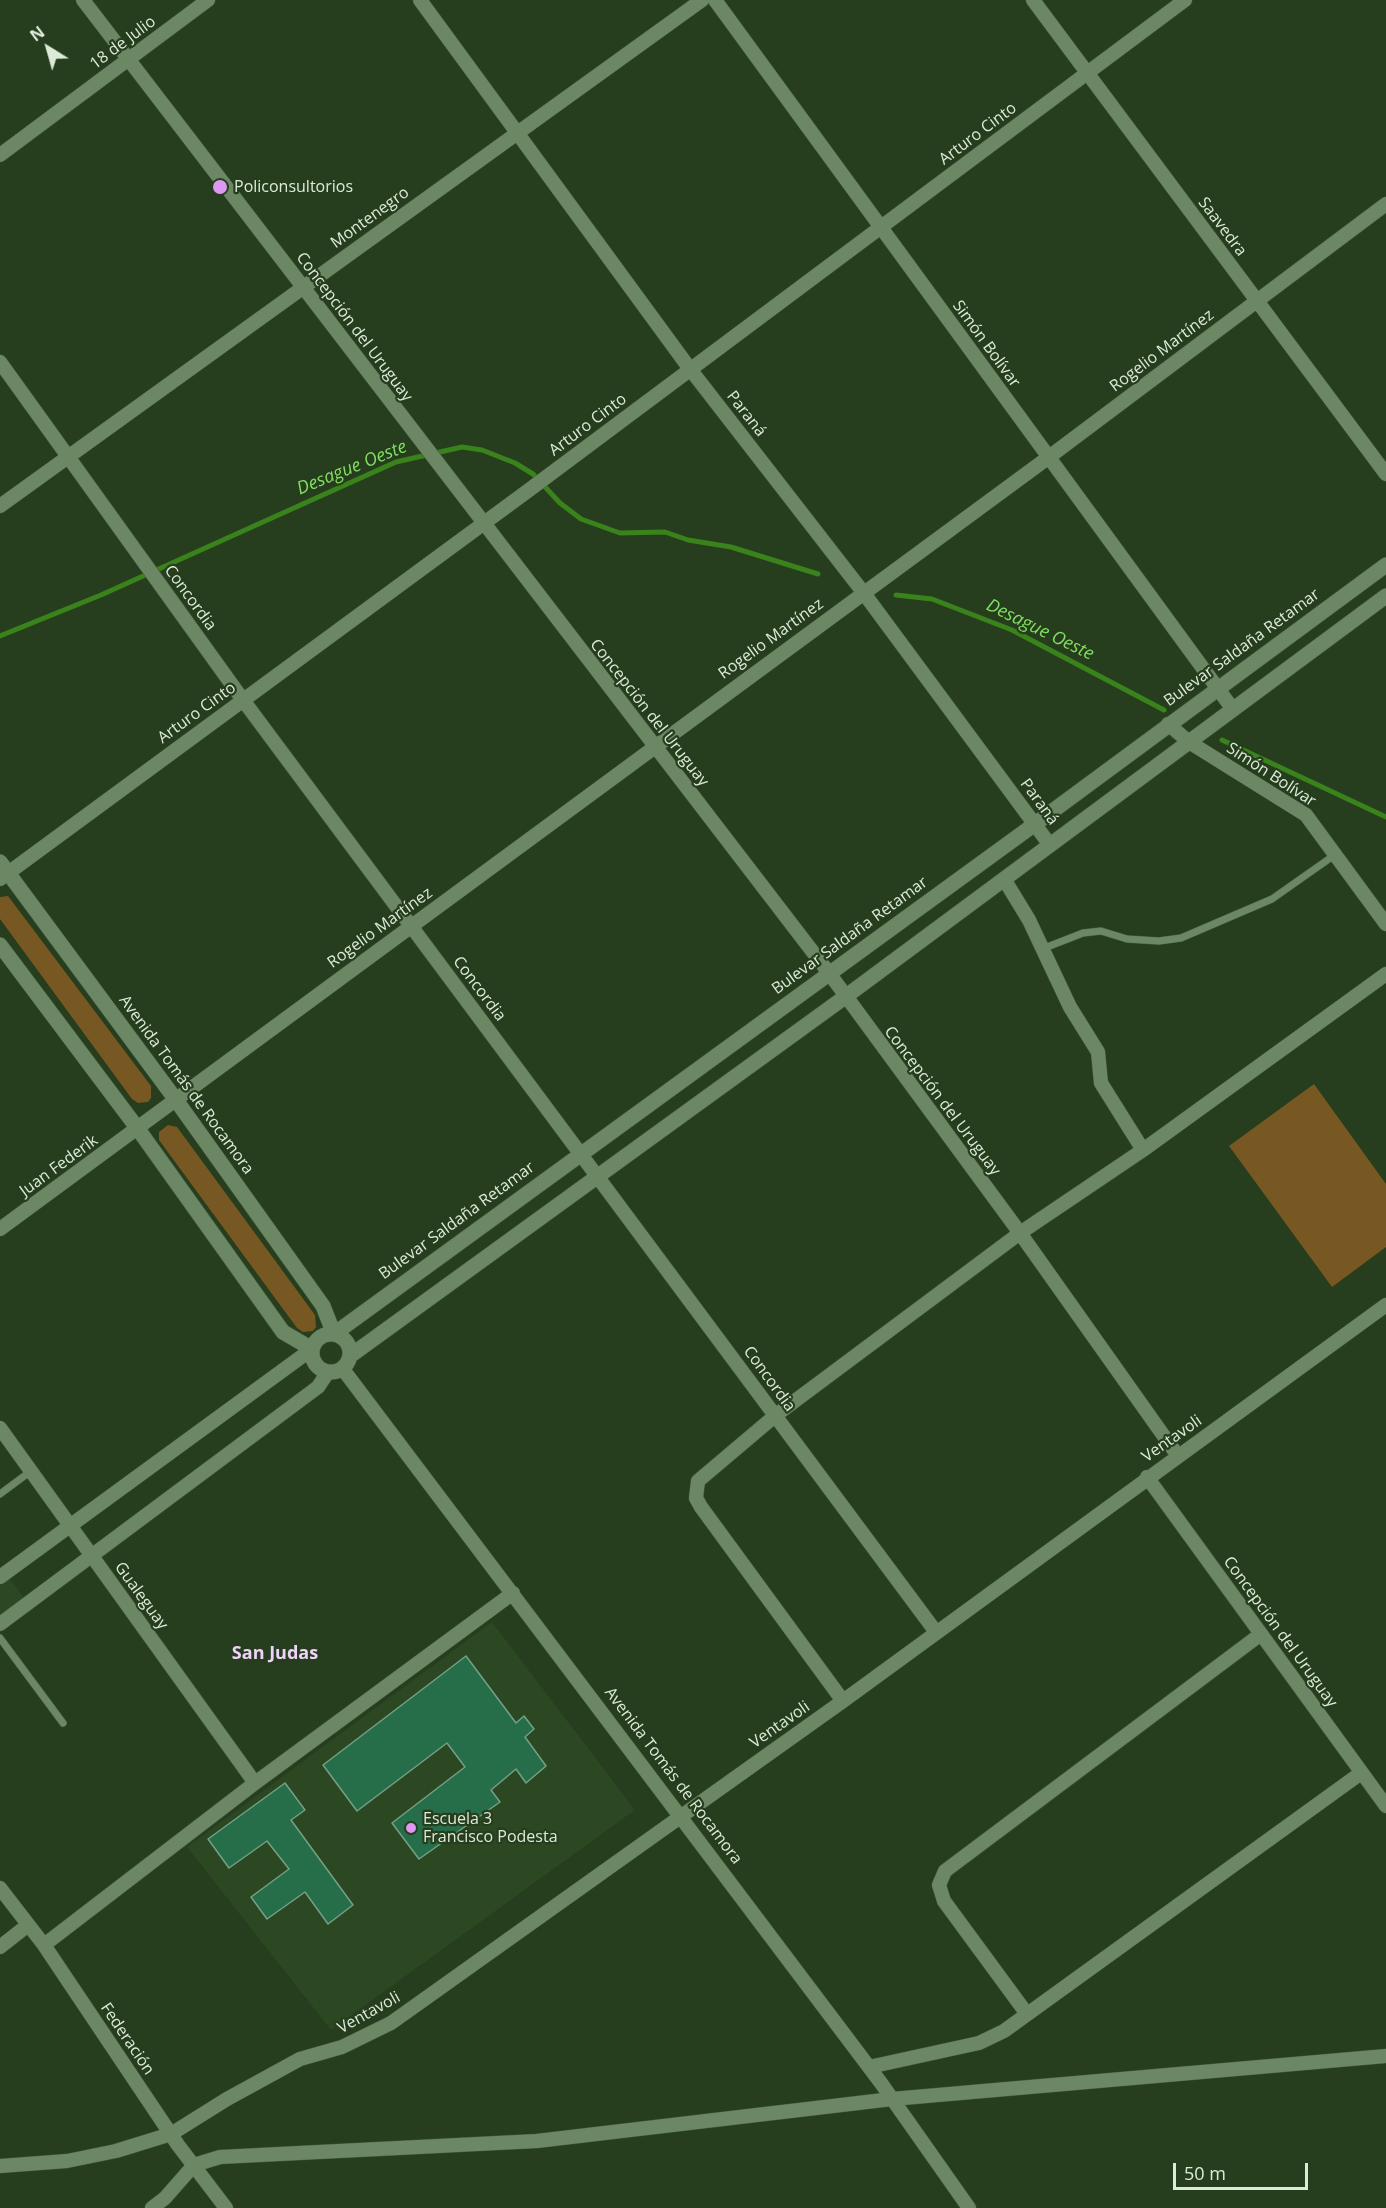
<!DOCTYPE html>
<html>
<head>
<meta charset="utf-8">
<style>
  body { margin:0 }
  #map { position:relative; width:1386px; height:2208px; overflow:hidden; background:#263d1e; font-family:"Open Sans",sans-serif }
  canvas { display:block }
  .north { position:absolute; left:18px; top:18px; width:60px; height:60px; -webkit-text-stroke:4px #263d1e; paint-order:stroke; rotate:323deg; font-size:16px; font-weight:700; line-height:24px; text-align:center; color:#dcebd8 }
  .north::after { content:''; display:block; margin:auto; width:21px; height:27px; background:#dcebd8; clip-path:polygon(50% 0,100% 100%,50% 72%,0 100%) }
  .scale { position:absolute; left:1173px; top:2163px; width:135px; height:27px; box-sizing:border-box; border:3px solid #dcebd8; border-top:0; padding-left:8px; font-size:18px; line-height:21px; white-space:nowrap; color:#dcebd8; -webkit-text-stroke:4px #263d1e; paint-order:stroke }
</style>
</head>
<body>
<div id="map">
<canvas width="1386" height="2208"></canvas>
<div class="north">N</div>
<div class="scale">50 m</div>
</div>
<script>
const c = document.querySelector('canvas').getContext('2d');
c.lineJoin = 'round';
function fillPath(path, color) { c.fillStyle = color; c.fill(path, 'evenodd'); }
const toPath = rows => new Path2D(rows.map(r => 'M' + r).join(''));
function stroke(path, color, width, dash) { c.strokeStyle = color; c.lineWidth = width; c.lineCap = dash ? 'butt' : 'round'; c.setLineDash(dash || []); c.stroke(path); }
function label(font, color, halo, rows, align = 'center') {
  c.font = font + ' "Open Sans",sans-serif'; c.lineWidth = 4.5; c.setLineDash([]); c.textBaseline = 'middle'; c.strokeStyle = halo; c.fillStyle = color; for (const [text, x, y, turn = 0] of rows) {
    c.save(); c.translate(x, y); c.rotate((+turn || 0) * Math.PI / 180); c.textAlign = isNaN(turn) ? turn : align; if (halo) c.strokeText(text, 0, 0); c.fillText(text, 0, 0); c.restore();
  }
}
fillPath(toPath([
  [9,1577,24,1598,0,1616,0,1584],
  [492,1622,635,1810,331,2030,187,1847]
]), '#2b4822');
fillPath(toPath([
  [8,896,151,1086,151,1098,148,1102,138,1103,132,1099,0,919,0,897],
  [1314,1084,1386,1184,1386,1247,1332,1287,1229,1146],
  [168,1125,177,1127,315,1315,316,1327,313,1331,303,1332,297,1328,159,1140,159,1132]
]), '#775822');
stroke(toPath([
  [896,595,932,599,1012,630,1164,710],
  [0,636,101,595,396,462,462,447,482,450,515,463,533,474,560,503,581,519,620,533,665,532,688,540,731,547,818,574],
  [1222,740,1386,817]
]), '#3a821b', 5);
const building = toPath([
  [466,1656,516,1723,524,1716,534,1729,525,1737,546,1766,526,1783,516,1769,491,1790,500,1802,419,1859,392,1823,465,1767,447,1743,357,1811,323,1765,466,1656],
  [285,1783,305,1810,291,1820,353,1905,328,1924,305,1892,267,1919,251,1897,289,1869,267,1841,229,1868,208,1839,285,1783]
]);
fillPath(building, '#266d4a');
stroke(building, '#75a086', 1.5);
const service = toPath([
  [1042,949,1083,933,1101,931,1127,939,1159,941,1181,938,1272,899,1336,854],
  [0,1494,31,1471],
  [0,1638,63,1723]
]);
const minor = toPath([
  [83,0,829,973,1020,1233,1178,1456],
  [420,0,690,369,863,592,1050,845],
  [715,0,1232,708],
  [1033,0,1386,474],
  [0,155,208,0],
  [0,362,243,700,936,1632],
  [0,506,702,0],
  [1168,724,1189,742,1306,815,1386,924],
  [0,879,529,490,1185,0],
  [1004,879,1029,920,1070,1007,1098,1052,1101,1083,1143,1150],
  [0,1229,1049,457,1386,204],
  [342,1368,881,2083,969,2208],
  [0,1428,255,1783],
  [1147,1477,1386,1806],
  [0,1577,312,1349],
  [0,1624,318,1387,328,1372],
  [843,1701,701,1507,696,1498,698,1481,776,1415,1020,1233,1143,1150,1386,974],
  [0,1888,44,1945,178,2145,226,2208],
  [44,1945,255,1783,513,1593],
  [0,1947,28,1925],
  [1027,2014,944,1901,939,1885,945,1871,1261,1634],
  [869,2067,979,2043,1004,2031,1361,1773],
  [0,2166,67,2161,116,2151,171,2134,227,2099,300,2059,342,2047,391,2023,843,1701,1386,1305],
  [152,2208,165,2198,194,2165,220,2157,537,2141,892,2099,1386,2056]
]);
const tertiary = toPath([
  [0,862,176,1100,323,1306,334,1334,1035,824,1386,565],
  [0,945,138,1129,283,1332,312,1349],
  '312 1353a19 19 0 1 1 38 0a19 19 0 1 1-38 0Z',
  [350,1356,845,997,1386,596]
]);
stroke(service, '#43583c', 8);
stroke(minor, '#43583c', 15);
stroke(tertiary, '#43583c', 16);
stroke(service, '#6c8764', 7);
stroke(minor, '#6c8764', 14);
stroke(tertiary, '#6c8764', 15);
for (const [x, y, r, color] of [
  [220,187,8,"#de98f2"],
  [411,1828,6,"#de98f2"]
]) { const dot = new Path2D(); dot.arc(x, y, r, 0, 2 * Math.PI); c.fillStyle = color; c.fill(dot); stroke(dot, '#263d1e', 2); }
label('16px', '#dcebd8', '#263d1e', [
  ["18 de Julio",123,43,-37],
  ["Arturo Cinto",978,134,-37],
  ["Montenegro",370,218,-36],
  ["Saavedra",1222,227,53],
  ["Concepción del Uruguay",354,327,53],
  ["Simón Bolívar",986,344,54],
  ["Rogelio Martínez",1162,351,-37],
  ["Paraná",746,414,52],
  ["Arturo Cinto",588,425,-37],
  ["Concordia",190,598,54],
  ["Rogelio Martínez",771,639,-36],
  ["Bulevar Saldaña Retamar",1242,648,-36],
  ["Arturo Cinto",197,713,-36],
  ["Concepción del Uruguay",649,713,52],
  ["Simón Bolívar",1271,775,33],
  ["Paraná",1039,802,54],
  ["Rogelio Martínez",380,928,-36],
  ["Bulevar Saldaña Retamar",850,936,-36],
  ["Concordia",479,989,53],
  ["Avenida Tomás de Rocamora",186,1085,54],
  ["Concepción del Uruguay",942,1101,53],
  ["Juan Federik",59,1166,-36],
  ["Bulevar Saldaña Retamar",457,1221,-36],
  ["Concordia",769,1379,54],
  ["Ventavoli",1172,1439,-35],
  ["Gualeguay",141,1596,54],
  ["Concepción del Uruguay",1280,1632,54],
  ["Ventavoli",780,1725,-35],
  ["Avenida Tomás de Rocamora",673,1776,53],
  ["Ventavoli",369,2013,-29],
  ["Federación",127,2039,56]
]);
label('16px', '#dcebd8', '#263d1e', [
  ["Policonsultorios",234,187],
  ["Escuela 3",423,1819],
  ["Francisco Podesta",423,1837]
], 'left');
label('italic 18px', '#83de63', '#263d1e', [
  ["Desague Oeste",352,468,-22],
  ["Desague Oeste",1040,630,26]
]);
label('bold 18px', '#efd2f8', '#263d1e', [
  ["San Judas",275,1654]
]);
</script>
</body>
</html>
